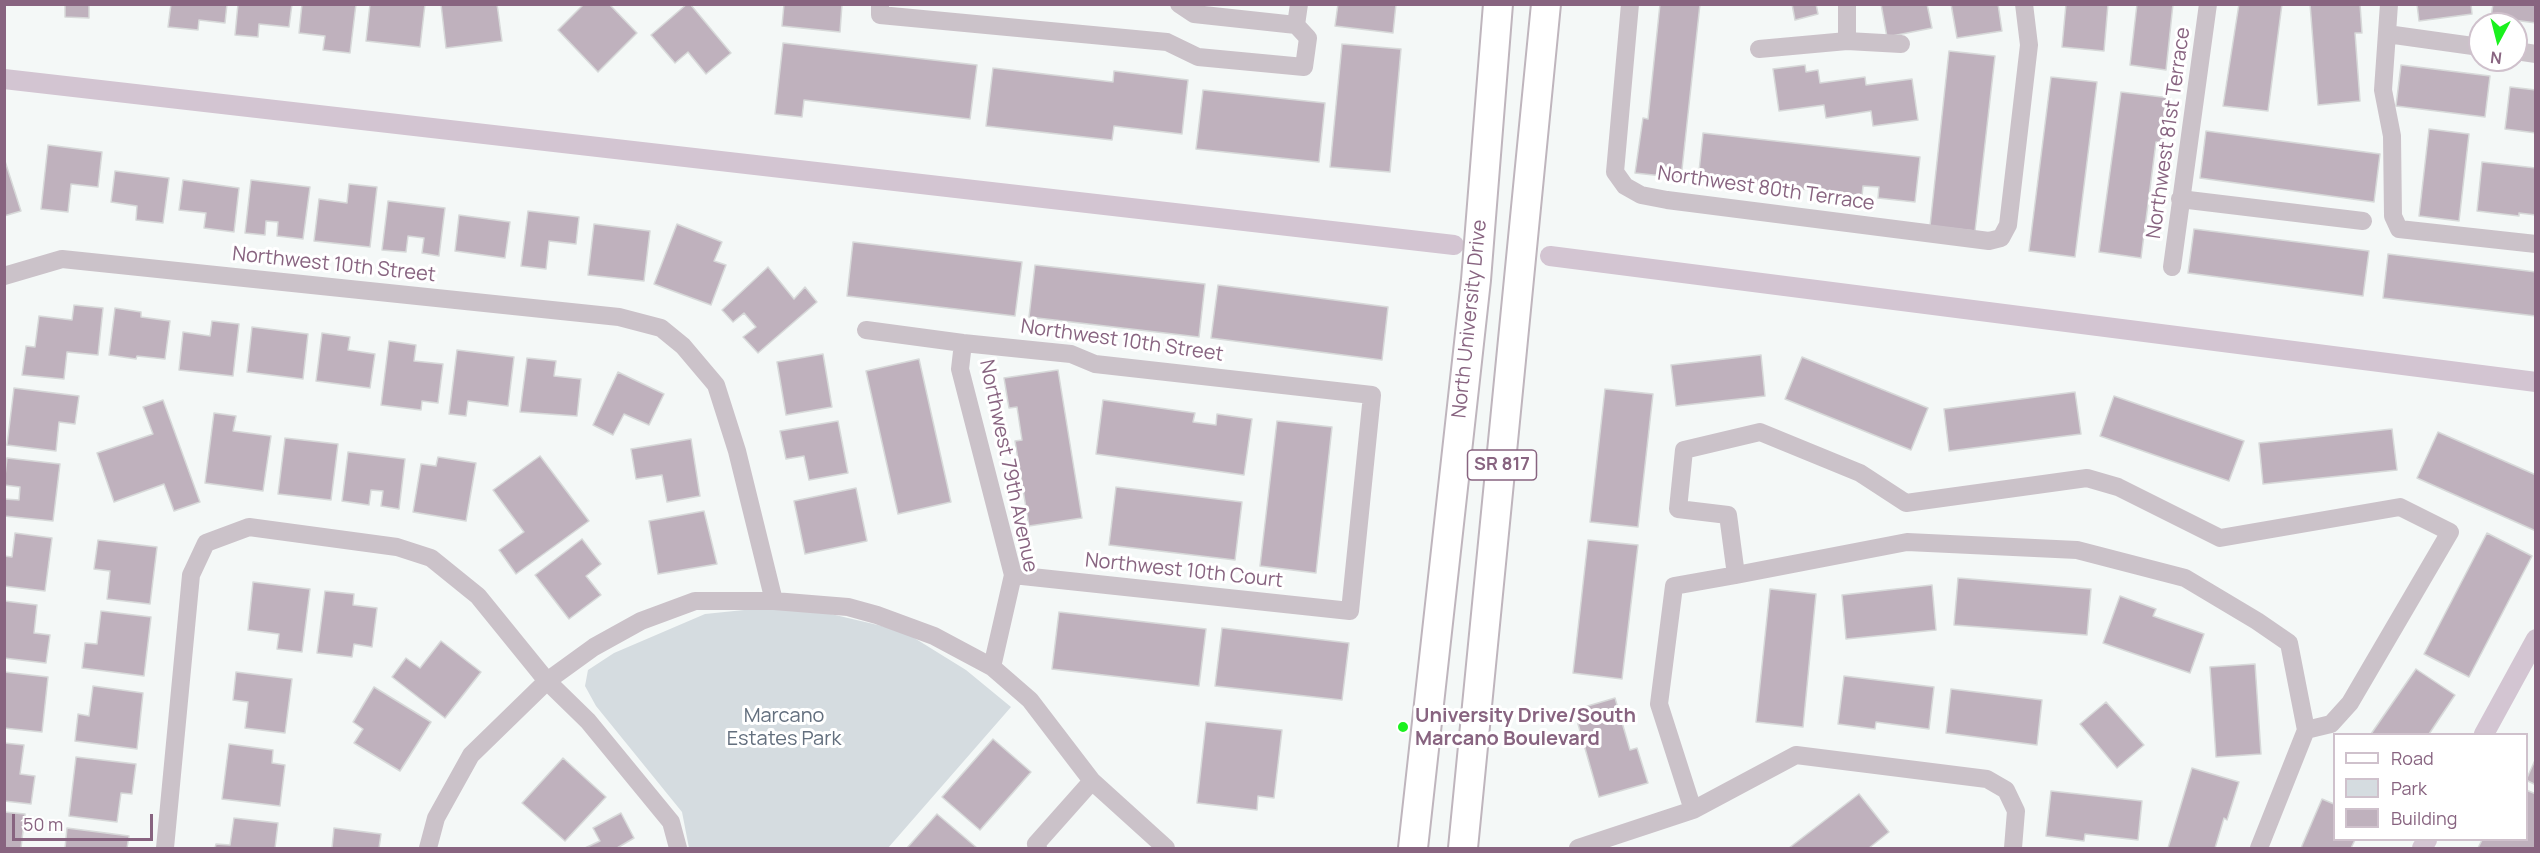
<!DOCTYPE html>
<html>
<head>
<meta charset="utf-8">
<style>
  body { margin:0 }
  #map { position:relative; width:2540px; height:853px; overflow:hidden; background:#f4f8f7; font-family:Manrope,sans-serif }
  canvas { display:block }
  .frame { position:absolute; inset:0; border:6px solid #886480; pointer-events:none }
  .legend { position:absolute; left:2333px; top:733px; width:195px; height:108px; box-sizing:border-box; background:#fff; border:2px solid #cfc1cc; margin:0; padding:8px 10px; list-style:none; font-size:18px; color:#886480 }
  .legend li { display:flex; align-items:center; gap:12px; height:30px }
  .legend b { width:30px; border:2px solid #cfc1cc }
  .north { position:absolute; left:2468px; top:12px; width:60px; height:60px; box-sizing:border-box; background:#fff; border:2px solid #cfc1cc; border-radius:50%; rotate:187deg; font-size:16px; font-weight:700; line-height:24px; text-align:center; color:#886480 }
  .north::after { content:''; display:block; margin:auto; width:21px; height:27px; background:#1af11e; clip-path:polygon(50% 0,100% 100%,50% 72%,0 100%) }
  .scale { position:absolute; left:12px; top:814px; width:141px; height:27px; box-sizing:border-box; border:3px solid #886480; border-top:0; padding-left:8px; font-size:18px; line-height:21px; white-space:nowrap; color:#886480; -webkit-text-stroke:4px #fff; paint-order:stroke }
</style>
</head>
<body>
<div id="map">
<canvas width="2540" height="853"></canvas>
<div class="frame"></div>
<ul class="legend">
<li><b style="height:8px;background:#fff"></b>Road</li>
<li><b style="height:16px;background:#d5dce0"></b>Park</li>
<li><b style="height:16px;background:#bfb1bd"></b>Building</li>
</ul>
<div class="north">N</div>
<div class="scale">50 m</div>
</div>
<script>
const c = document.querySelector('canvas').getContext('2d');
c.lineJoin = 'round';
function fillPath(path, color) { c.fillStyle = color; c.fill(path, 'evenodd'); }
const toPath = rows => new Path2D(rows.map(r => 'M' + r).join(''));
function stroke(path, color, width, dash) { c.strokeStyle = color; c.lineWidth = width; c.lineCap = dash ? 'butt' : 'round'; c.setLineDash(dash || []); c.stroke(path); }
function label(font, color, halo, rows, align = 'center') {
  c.font = font + ' Manrope,sans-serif'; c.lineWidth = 6; c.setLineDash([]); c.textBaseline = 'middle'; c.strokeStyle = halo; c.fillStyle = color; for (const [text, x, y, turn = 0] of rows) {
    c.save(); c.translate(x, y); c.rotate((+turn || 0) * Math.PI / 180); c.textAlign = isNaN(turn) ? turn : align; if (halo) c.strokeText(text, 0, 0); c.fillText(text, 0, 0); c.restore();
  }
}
fillPath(toPath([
  [793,605,903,631,966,670,1011,707,888,848,689,848,682,812,596,706,585,686,588,670,614,653,705,614]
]), '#d5dce0');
stroke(toPath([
  [4,79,1454,245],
  [1550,256,2536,382],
  [2484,734,2536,639],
  [2422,848,2427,840]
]), '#d3c5d2', 20);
const building = toPath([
  [65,4,89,4,89,18,65,17,65,4],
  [171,4,227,4,225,23,199,20,198,30,168,27,171,4],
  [238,4,292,4,289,27,259,24,258,37,235,35,238,4],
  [302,4,356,4,350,53,323,50,325,36,299,33,302,4],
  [370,4,425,4,420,47,366,41,370,4],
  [441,4,497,4,502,41,446,48,441,4],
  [584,4,609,4,637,33,598,72,558,30,584,4],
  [687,4,690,4,731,53,706,74,688,52,675,63,651,35,687,4],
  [784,4,842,4,840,32,782,26,784,4],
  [1338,4,1396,4,1393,33,1335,26,1338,4],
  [1660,4,1700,4,1681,178,1635,173,1643,118,1648,119,1660,4],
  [1792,4,1816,4,1818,14,1795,20,1792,4],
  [1881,4,1927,4,1932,28,1887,37,1881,4],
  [1951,4,1998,4,2002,31,1957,38,1951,4],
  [2066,4,2108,4,2104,51,2062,47,2066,4],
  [2137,4,2173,4,2166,70,2130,65,2137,4],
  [2239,4,2282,4,2268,111,2223,106,2239,4],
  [2310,4,2360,4,2362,33,2355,33,2360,101,2318,105,2310,4],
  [2417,4,2471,4,2472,14,2419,21,2417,4],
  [2493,4,2536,4,2536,23,2491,17,2493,4],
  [783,43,977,65,970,119,804,100,802,117,775,114,783,43],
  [1342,44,1401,49,1390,172,1330,167,1342,44],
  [1949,51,1995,56,1975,231,1930,226,1949,51],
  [1805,65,1806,72,1818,70,1820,83,1865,77,1866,85,1912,79,1918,120,1873,126,1871,111,1826,118,1824,105,1779,111,1773,69,1805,65],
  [2401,65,2490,76,2485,117,2396,106,2401,65],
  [993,68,1113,82,1114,71,1188,80,1182,134,1114,126,1112,140,986,126,993,68],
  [2051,77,2097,82,2075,257,2029,251,2051,77],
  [2510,87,2536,90,2536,133,2505,129,2510,87],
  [1203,90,1325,103,1319,162,1196,149,1203,90],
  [2121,92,2170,98,2164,143,2156,142,2141,258,2099,252,2121,92],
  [2429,129,2469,134,2459,221,2419,216,2429,129],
  [2206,131,2380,154,2374,202,2200,178,2206,131],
  [1703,133,1920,157,1915,202,1878,198,1879,187,1863,186,1862,196,1733,181,1732,185,1698,181,1703,133],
  [48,145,102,152,98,187,71,184,68,212,41,209,48,145],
  [4,158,21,211,4,216,4,158],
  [2482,162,2536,168,2536,215,2519,213,2519,216,2477,211,2482,162],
  [115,171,169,178,163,223,136,220,137,206,111,202,115,171],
  [183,180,239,188,234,232,204,228,206,213,179,210,183,180],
  [251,180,310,187,303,239,277,236,278,222,266,221,265,235,245,233,251,180],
  [349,184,377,187,370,247,314,241,319,199,347,203,349,184],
  [388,201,445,208,439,256,422,253,424,238,408,236,406,252,382,250,388,201],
  [528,211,579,217,576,244,549,241,546,269,521,266,528,211],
  [459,215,510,222,505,258,455,251,459,215],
  [594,224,650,231,644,281,588,275,594,224],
  [677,224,722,242,714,261,726,265,711,305,654,284,677,224],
  [2194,229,2369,251,2363,296,2188,273,2194,229],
  [853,242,1022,262,1015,316,847,296,853,242],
  [2388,254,2536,272,2536,316,2383,298,2388,254],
  [1035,265,1205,284,1199,337,1029,317,1035,265],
  [768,267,794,299,805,287,817,302,758,353,743,337,756,327,744,313,733,322,722,310,768,267],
  [1218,285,1388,307,1382,360,1211,338,1218,285],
  [74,305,103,308,98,355,67,352,64,379,22,375,26,346,35,347,39,316,72,320,74,305],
  [115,308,141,312,141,317,170,321,165,359,137,356,136,359,109,355,115,308],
  [212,321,239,324,233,376,179,370,183,332,210,336,212,321],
  [252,327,308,334,303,379,247,372,252,327],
  [322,333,350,337,348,350,375,354,370,388,316,381,322,333],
  [389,341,416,345,414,361,443,364,438,403,422,401,421,410,381,405,389,341],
  [457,350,514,357,508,406,468,401,466,416,449,414,457,350],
  [823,354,832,407,786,415,777,362,823,354],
  [1761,355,1765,396,1676,406,1671,365,1761,355],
  [1802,357,1928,408,1911,450,1785,399,1802,357],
  [527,358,556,361,554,376,581,379,577,416,520,412,527,358],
  [919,359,951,502,898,514,866,371,919,359],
  [1058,370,1082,518,1029,526,1015,441,1022,440,1017,407,1009,408,1004,378,1058,370],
  [618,372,664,394,649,425,624,414,613,435,593,425,618,372],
  [14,388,79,396,75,424,59,422,56,451,7,445,14,388],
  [1605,389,1653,394,1638,527,1590,522,1605,389],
  [2075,392,2081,434,1949,451,1944,409,2075,392],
  [2114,396,2244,441,2229,481,2100,436,2114,396],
  [163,400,200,502,174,511,164,484,114,502,97,453,153,434,143,407,163,400],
  [1103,400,1195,413,1193,422,1216,425,1217,414,1252,419,1244,475,1096,454,1103,400],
  [214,413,236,416,233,431,271,436,263,491,205,483,214,413],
  [838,421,848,473,809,480,804,456,786,459,780,431,838,421],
  [1277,421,1332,427,1316,573,1260,566,1277,421],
  [2392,429,2397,470,2263,484,2259,443,2392,429],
  [2438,432,2536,475,2536,531,2417,478,2438,432],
  [285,438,338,444,331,500,278,494,285,438],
  [691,439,700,496,667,502,662,475,636,479,631,449,691,439],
  [348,452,405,459,399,509,381,506,383,491,371,490,369,505,342,501,348,452],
  [540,456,589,521,516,574,499,550,524,532,493,490,540,456],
  [438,457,476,463,466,521,413,512,421,464,436,466,438,457],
  [7,458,60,464,53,521,4,516,4,499,19,500,20,487,4,485,7,458],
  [1116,487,1242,502,1235,560,1109,545,1116,487],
  [856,488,867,541,805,554,794,501,856,488],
  [704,511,717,564,658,574,649,521,704,511],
  [15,533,52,538,45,591,4,586,4,556,12,557,15,533],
  [2487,533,2532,556,2469,677,2424,654,2487,533],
  [582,539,601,564,586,576,601,595,569,619,535,575,582,539],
  [98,540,157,547,150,604,107,599,110,571,94,569,98,540],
  [1588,540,1638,545,1622,679,1573,673,1588,540],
  [1958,578,2091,589,2087,635,1954,625,1958,578],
  [253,582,310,589,302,652,277,649,279,634,248,630,253,582],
  [1932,585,1936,630,1846,639,1842,595,1932,585],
  [1770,589,1816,594,1803,727,1756,722,1770,589],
  [325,591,354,594,353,605,377,608,372,647,354,644,352,657,317,653,325,591],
  [2120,596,2156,609,2153,616,2204,634,2190,673,2103,643,2120,596],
  [4,601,37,605,34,633,50,635,46,663,4,658,4,601],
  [101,611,151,617,144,676,82,668,85,643,97,644,101,611],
  [1059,612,1206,629,1199,686,1052,669,1059,612],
  [1222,628,1349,643,1342,700,1215,686,1222,628],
  [441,641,481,672,445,718,392,677,406,658,420,668,441,641],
  [2255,664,2261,754,2216,757,2210,667,2255,664],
  [2416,669,2455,695,2429,734,2371,734,2416,669],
  [4,672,48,677,42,732,4,728,4,672],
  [236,672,292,679,285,733,245,728,248,702,233,700,236,672],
  [1844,676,1934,687,1929,729,1876,722,1875,729,1838,724,1844,676],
  [93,686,143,693,137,749,75,741,78,714,89,716,93,686],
  [374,687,431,722,400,771,354,743,363,729,353,722,374,687],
  [1951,689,2042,700,2037,745,1946,733,1951,689],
  [1615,698,1630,750,1637,748,1648,783,1599,797,1574,710,1615,698],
  [2106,702,2144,745,2117,768,2080,724,2106,702],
  [1206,722,1282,730,1274,798,1258,796,1257,810,1197,803,1206,722],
  [993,739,1031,772,980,830,942,797,993,739],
  [4,743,24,745,20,774,35,776,31,804,4,801,4,743],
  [229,744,273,750,272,763,285,765,280,806,222,799,229,744],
  [76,757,136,764,132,794,121,793,117,822,69,816,76,757],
  [563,758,606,797,565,841,522,803,563,758],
  [2536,758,2536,785,2526,780,2536,758],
  [2192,768,2239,782,2227,820,2224,818,2215,848,2168,848,2192,768],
  [2526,790,2536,794,2536,848,2478,848,2482,840,2526,840,2526,790],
  [2051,791,2142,801,2138,840,2085,834,2084,841,2046,836,2051,791],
  [1859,794,1889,832,1869,848,1789,848,1859,794],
  [2322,799,2334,804,2334,840,2355,840,2351,848,2301,848,2322,799],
  [4,812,25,814,21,848,4,848,4,812],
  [621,813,634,838,617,848,585,848,600,841,593,828,621,813],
  [937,814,977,848,907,848,937,814],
  [234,818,278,823,275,848,215,848,216,844,230,845,234,818],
  [67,828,129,836,127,848,65,848,67,828],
  [334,828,381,834,379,848,332,848,334,828]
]);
fillPath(building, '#bfb1bd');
stroke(building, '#d7d9d9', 1.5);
const primary = toPath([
  [1413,848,1476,280,1498,4],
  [1463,848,1546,4]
]);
stroke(primary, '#bfb5bd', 32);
stroke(toPath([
  [880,4,880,15,1167,42,1198,57,1304,67,1308,38,1296,25,1194,14,1179,4],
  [1630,4,1615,172,1625,186,1641,195,1667,200,1989,241,2001,238,2008,225,2029,45,2024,4],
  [1847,4,1847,41],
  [2389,4,2383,90,2392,136,2393,216,2399,229,2536,244],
  [1296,25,1299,4],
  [2387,34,2480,47],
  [1759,49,1847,41,1901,44],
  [2516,51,2536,54],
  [2180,199,2363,221],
  [2172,267,2208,4],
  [4,276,62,259,619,317,661,328,683,346,716,385,737,451,774,601],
  [866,330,963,343,1071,354,1095,364,1372,395,1350,611,1013,575],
  [963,343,960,369,1013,575,992,667],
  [1736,575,1907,542,2077,550,2185,578,2257,621,2289,643,2306,730],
  [1693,810,1659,704,1674,586,1736,575,1728,515,1678,509,1684,450,1760,432,1860,473,1906,503,2087,478,2118,487,2220,538,2400,507,2450,532,2350,703,2331,724,2306,730,2259,848],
  [165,848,191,575,206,543,249,527,397,547,431,558,478,596,547,681,588,721,671,822,678,848],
  [428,848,436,818,471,755,547,681,594,647,641,621,695,601,774,601,848,607,877,615,934,636,992,667,1030,700,1092,781,1166,848],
  [1038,848,1036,844,1092,781],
  [1578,848,1693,810,1796,755,1987,779,2006,790,2016,811,2013,848]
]), '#cbc2c9', 18);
stroke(primary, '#fff', 28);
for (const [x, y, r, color] of [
  [1403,727,6,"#1af11e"]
]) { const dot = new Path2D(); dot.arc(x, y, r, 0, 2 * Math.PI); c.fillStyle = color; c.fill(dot); stroke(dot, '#fff', 2); }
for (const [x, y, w] of [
  [1502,465,69]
]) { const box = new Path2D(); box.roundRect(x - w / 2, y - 15, w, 30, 4.5); c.fillStyle = '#fff'; c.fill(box); stroke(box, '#886480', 1.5); }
label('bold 18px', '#886480', null, [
  ["SR 817",1502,465]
]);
label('20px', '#886480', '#fff', [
  ["Northwest 81st Terrace",2169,133,-82],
  ["Northwest 80th Terrace",1766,189,8],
  ["Northwest 10th Street",334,265,6],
  ["North University Drive",1470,319,-84],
  ["Northwest 10th Street",1122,341,8],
  ["Northwest 79th Avenue",1008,466,78],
  ["Northwest 10th Court",1184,571,6]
]);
label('20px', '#636f7e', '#fff', [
  ["Marcano",784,716],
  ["Estates Park",784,739]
]);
label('bold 20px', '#886480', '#fff', [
  ["University Drive/South",1415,716],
  ["Marcano Boulevard",1415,739]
], 'left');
</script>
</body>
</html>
